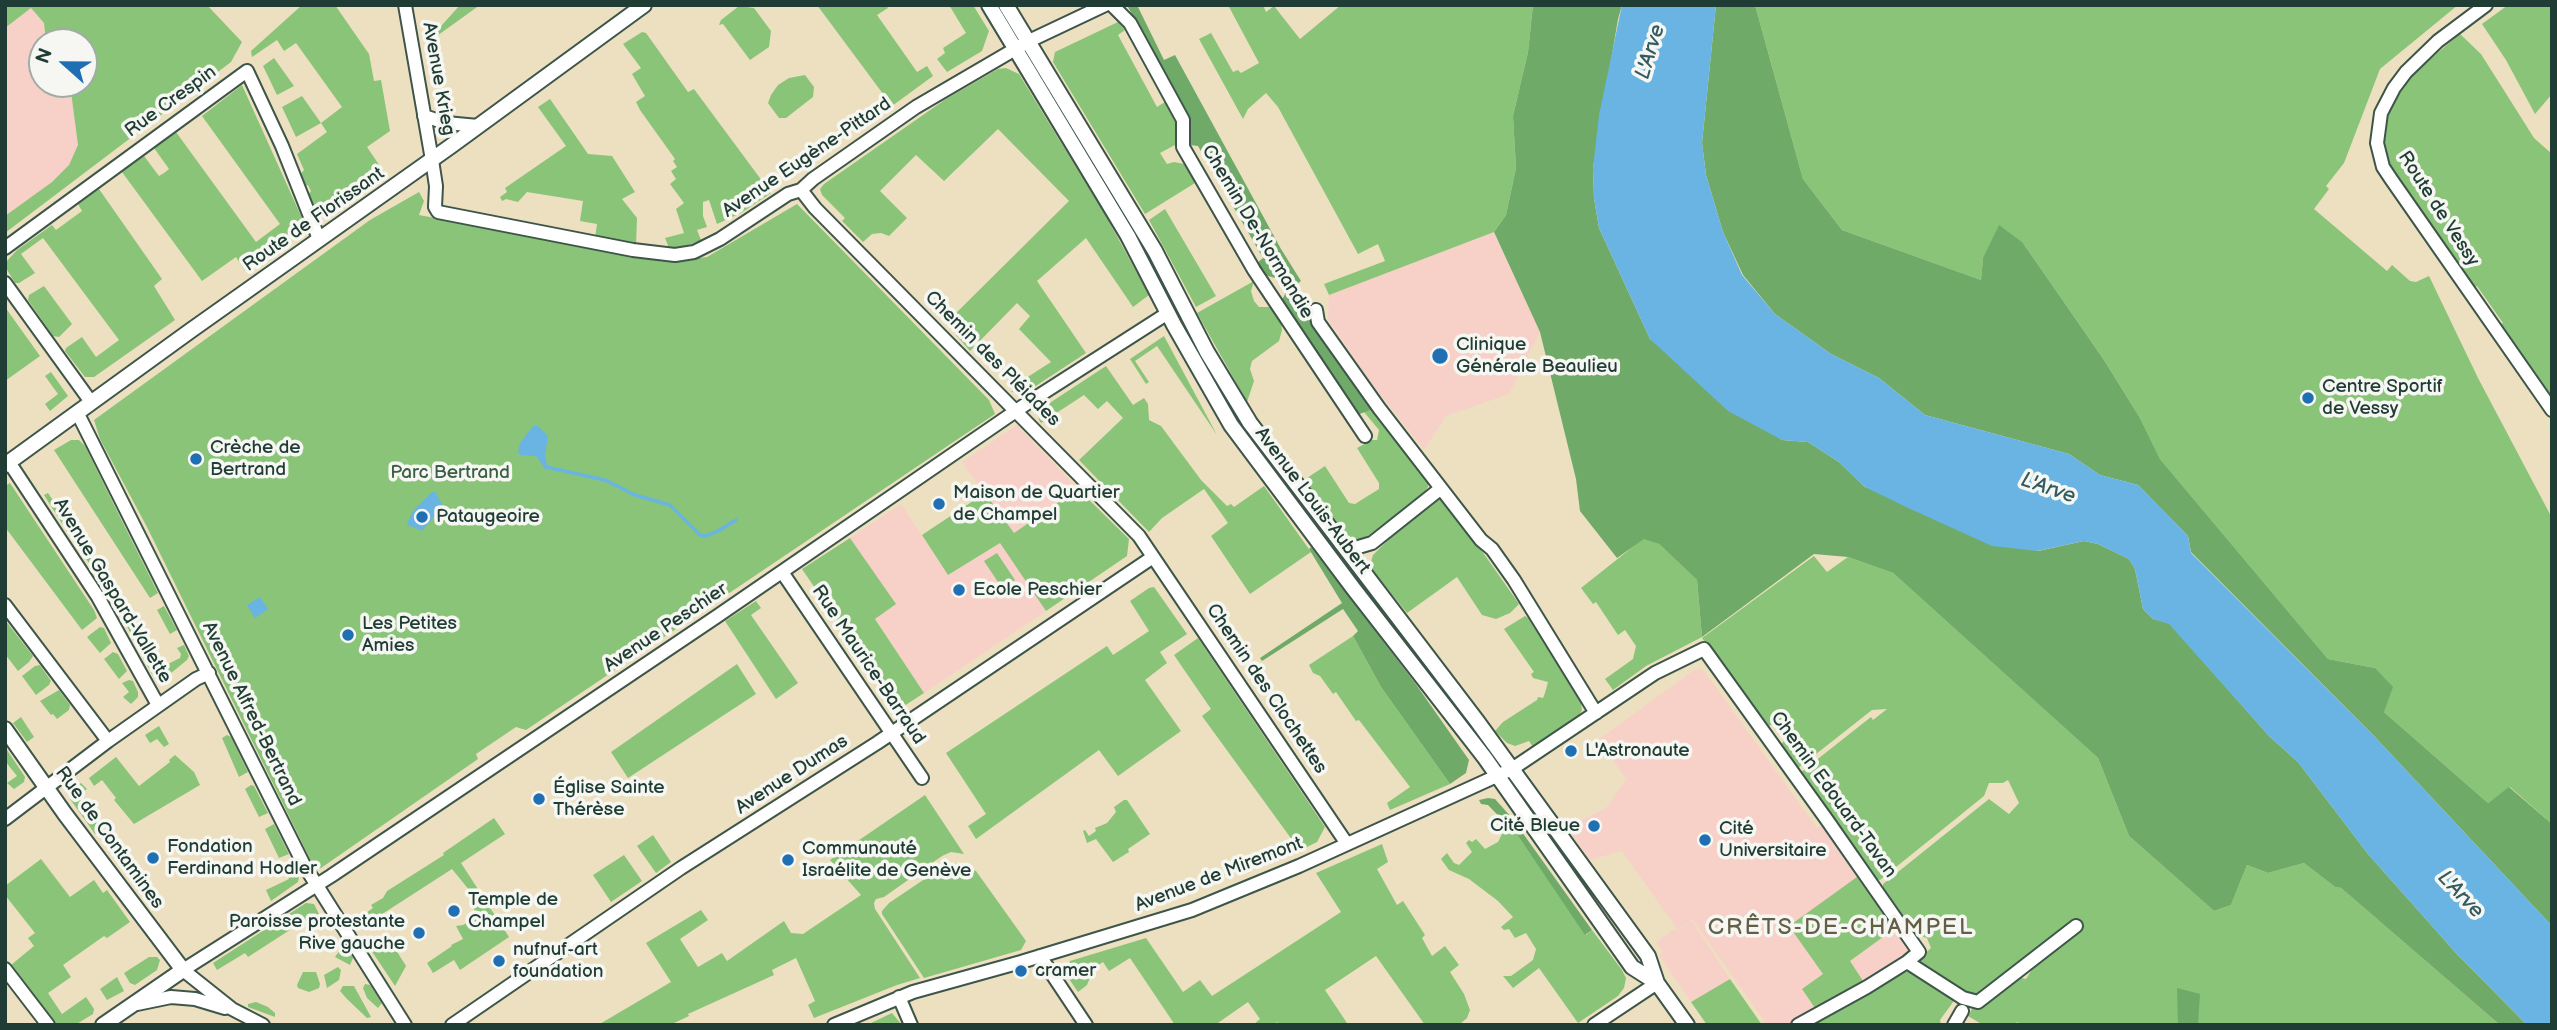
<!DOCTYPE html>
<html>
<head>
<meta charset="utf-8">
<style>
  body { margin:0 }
  #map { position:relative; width:2557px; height:1030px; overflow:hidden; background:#ece0c0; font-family:"Balsamiq Sans",sans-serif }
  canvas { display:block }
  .frame { position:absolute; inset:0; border:7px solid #1f3d34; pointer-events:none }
  .north { position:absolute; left:28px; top:28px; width:70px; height:70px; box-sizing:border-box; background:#f6f6f2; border:2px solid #a0aca6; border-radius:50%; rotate:291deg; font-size:19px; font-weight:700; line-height:28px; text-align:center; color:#1f3d34 }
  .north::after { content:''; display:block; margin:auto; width:24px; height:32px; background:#1f6fb2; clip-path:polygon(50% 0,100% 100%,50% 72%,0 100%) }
</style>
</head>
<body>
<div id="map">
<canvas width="2557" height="1030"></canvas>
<div class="frame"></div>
<div class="north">N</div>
</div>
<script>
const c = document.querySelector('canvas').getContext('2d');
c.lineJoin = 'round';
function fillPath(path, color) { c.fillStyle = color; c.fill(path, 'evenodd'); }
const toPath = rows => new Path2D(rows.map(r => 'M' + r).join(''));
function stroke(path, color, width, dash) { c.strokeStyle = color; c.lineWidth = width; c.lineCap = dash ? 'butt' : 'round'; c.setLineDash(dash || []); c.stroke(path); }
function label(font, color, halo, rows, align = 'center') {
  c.font = font + ' "Balsamiq Sans",sans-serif'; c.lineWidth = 7; c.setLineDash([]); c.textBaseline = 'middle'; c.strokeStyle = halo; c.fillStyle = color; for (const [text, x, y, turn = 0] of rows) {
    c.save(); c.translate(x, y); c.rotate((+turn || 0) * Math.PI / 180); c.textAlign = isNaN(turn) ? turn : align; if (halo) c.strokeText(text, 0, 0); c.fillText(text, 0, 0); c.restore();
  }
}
fillPath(toPath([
  [31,8,44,23,46,42,42,42,42,84,70,84,79,145,69,165,52,182,5,216,5,28],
  [1494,232,1540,332,1509,394,1446,416,1424,450,1369,380,1328,319,1329,295],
  [1017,425,1078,489,1013,533,962,462],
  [901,504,948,575,1000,542,1046,611,924,693,875,618,895,604,850,538],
  [1700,669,1705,672,1817,828,1824,824,1914,953,1817,1011,1790,1025,1767,1025,1693,920,1678,930,1622,851,1589,860,1568,828,1607,807,1626,779,1598,740,1694,670],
  [1692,921,1730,979,1691,1002,1659,955,1663,952,1656,942,1673,930,1678,931]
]), '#f7d1c8');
fillPath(toPath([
  [5,5,207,5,242,42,231,62,5,233,5,216,52,182,69,165,78,145,70,84,84,84,84,42,46,42,44,23,31,8,5,28],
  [302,5,335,5,369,54,374,81,381,80,390,131,367,147,384,172,319,219,316,219,307,197,311,191,308,185,305,186,300,175,304,170,297,154,327,132,321,123,296,137,282,107,302,96,321,123,342,107,296,43,284,51,277,40,252,57,251,51],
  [460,5,480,5,434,38,433,35],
  [817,5,886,5,888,8,877,15,917,72,927,66,933,76,892,106],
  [949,5,973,5,989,31,982,51,947,72,937,59,945,53,943,48,966,33],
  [1228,5,1263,5,1266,12,1274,6,1300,39,1341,5,1533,5,1528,52,1513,116,1516,168,1506,215,1494,232,1329,295,1324,284,1385,261,1378,244,1358,254,1278,107,1266,93,1248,109,1243,119,1199,39,1211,33,1233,72,1238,70,1241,73,1259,63],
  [1755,5,2458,5,2380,69,2344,163,2326,186,2329,189,2314,209,2387,271,2392,265,2410,281,2416,282,2429,276,2478,378,2552,518,2552,824,2510,787,2488,803,2384,712,2375,668,2328,659,2160,459,2140,418,2104,360,2023,243,1983,258,1981,280,1842,230,1803,179],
  [2508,5,2552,5,2552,94,2535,114,2506,60,2482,24],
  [739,6,754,8,771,31,769,47,750,60,723,24,719,25,721,20],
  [1118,22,1125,30,1118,35,1157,107,1165,102,1176,123,1175,145,1160,153,1167,164,1174,162,1184,164,1195,183,1145,214,1053,62,1055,52],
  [642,32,646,33,688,92,694,89,771,193,741,213,717,224,709,200,703,202,703,216,707,227,697,230,701,240,686,246,669,248,665,238,684,233,676,209,684,203,670,184,676,179,671,171,677,167,673,161,675,159,640,110,636,102,645,96,632,74,641,68,623,44],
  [2460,34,2481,54,2534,138,2552,154,2552,399,2499,325,2503,323,2477,286,2473,288,2390,167,2385,149,2385,125,2394,101,2416,71],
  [274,58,294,86,277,95,263,66],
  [1006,68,1019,74,1107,218,1149,295,1133,307,1086,238,1037,281,1086,353,1025,393,1011,392,1023,380,1051,362,1019,329,1030,316,1017,303,970,351,956,335,963,327,952,317,1069,201,998,129,944,181,916,155,880,191,907,218,889,236,881,233,872,234,863,242,842,221,845,218,822,195,820,189,824,184,946,99,998,69],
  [805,75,814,87,813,97,786,118,779,118,768,103,771,95,778,85,789,78],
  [242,85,306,227,245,271,236,257,202,281,122,172,144,156,159,176,164,173,169,169,154,148,176,132,256,242,280,224,202,116],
  [550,99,588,154,612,156,635,192,622,199,637,218,636,246,595,238,597,224,580,221,583,201,527,192,518,202,506,199,502,201,500,197,507,192,505,188,566,146,538,107],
  [99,189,162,279,154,286,175,320,94,377,85,377,65,351,66,348,82,337,96,357,119,340,43,238,21,254,35,273,19,283,15,283,6,268,6,262,17,250,52,225,56,230,82,211,78,204],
  [419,192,424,201,419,215,667,262,707,257,797,204,989,400,995,414,526,730,516,727,476,754,478,759,321,868,317,868,313,865,148,529,100,439,94,420,370,220],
  [1165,209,1216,296,1196,307,1149,220],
  [1254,281,1251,291,1254,301,1259,307,1272,307,1281,322,1282,330,1279,341,1252,361,1250,369,1254,381,1247,402,1197,313],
  [44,286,72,324,59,337,53,336,28,300,29,295],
  [5,307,40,356,5,381],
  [1164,336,1217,435,1157,346,1135,361,1149,382,1146,384,1130,359],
  [1106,366,1133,405,1144,398,1148,404,1149,420,1161,426,1201,480,1227,506,1231,504,1234,507,1264,486,1311,552,1250,594,1211,536,1228,523,1204,489,1162,518,1149,532,1079,460,1123,418,1107,401,1098,409,1084,395,1041,423,1039,420,1038,413,1042,408],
  [51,372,68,396,50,411,45,404,58,394,45,376],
  [1373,409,1428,481,1428,487,1424,494,1361,541,1347,536,1304,480,1325,466,1349,503,1355,504,1379,489,1379,483,1357,448,1372,440,1377,440,1379,430,1364,412],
  [71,440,79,440,85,446,120,517,158,593,150,598,54,450],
  [10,483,94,610,97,618,82,630,5,527,5,486],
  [1078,489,1129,539,1127,556,1046,611,1000,543,948,575,922,535,985,493,1014,533],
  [48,493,73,530,68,533,44,495],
  [1441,498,1477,544,1519,604,1510,613,1496,619,1482,615,1457,577,1407,613,1374,572,1370,565,1373,555,1391,537],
  [76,535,100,571,96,574,72,537],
  [850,538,896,604,875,619,924,693,898,710,802,569],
  [1644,538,1659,544,1697,580,1702,637,1646,666,1613,690,1605,679,1633,659,1636,646,1625,630,1618,635,1596,602,1593,604,1581,588],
  [997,553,1015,580,1002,588,984,561],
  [1814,556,1827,572,1848,557,1893,573,2098,758,2129,836,2214,911,2231,905,2247,865,2268,873,2304,863,2335,887,2341,888,2500,1025,2022,1025,2017,1022,2015,1025,1983,1025,1968,1016,1973,1007,1977,1009,2017,977,2026,979,2031,971,2030,967,1985,994,1971,997,1922,967,1919,959,1931,948,1927,938,1915,934,1883,889,1883,884,1989,799,2009,814,2019,803,2008,780,2003,783,1989,783,1984,796,1880,880,1876,879,1800,773,1871,717,1873,720,1887,709,1872,710,1797,769,1780,746,1786,738,1775,724,1768,726,1702,638],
  [104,576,158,669,180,658,181,654,177,648,184,645,189,656,187,660,165,678,153,676,111,596,99,579],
  [1154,587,1187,634,1160,652,1167,663,1145,680,1181,731,1118,776,1099,750,976,839,968,826,986,814,946,753,1107,646,1113,655,1149,631,1130,601,1149,588],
  [756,601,761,608,751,615,798,683,776,699,725,621],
  [164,606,177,630,170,634,157,610],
  [1525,616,1528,618,1581,703,1582,710,1579,716,1533,747,1529,741,1515,746,1507,743,1495,731,1503,722,1537,700,1538,697,1543,698,1545,693,1548,682,1533,678,1531,674,1534,672,1504,629],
  [5,620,33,656,29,662,18,671,5,654],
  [100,627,104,628,111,643,100,653,87,637],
  [1353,636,1381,687,1450,784,1390,810,1387,803,1410,787,1359,720,1356,721,1336,692,1333,694,1320,676,1313,673,1309,665],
  [1198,638,1325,827,1317,842,1297,852,1298,848,1202,716,1211,709,1174,655],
  [113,652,118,654,127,671,119,679,104,659],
  [737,664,756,694,628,778,611,752],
  [40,665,51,681,49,685,36,695,22,676,35,666],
  [129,680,133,681,138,692,138,697,131,704,123,697,129,692,122,683],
  [59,690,70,705,69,710,57,719,53,714,51,715,40,701],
  [21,717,34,737,27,742,13,723],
  [159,726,169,744,164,747,157,739,150,743,145,735],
  [227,735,231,737,248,772,239,777,222,738],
  [5,747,25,777,24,782,14,789,7,783,17,776,5,761],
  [175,755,194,772,200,785,134,824,114,800,116,798,102,780,94,786,89,778,116,757,139,786,170,762,169,760],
  [81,783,87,789,78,796,103,830,97,834,95,834,70,799,73,789],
  [251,785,254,786,268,813,259,817,245,789],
  [925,795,964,854,951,852,942,856,884,897,876,899,874,903,875,909,920,978,897,985,814,1018,808,1005,815,1001,796,958,772,970,774,975,688,1014,689,1016,670,1025,598,1025,671,982,646,943,701,910,708,920,680,939,698,967,722,953,727,961,784,921,791,933,803,934,861,895,830,860],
  [1124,800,1127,800,1150,834,1128,849,1129,852,1113,862,1096,839,1087,843,1083,831,1085,830,1089,836,1096,831,1095,828,1107,823,1116,812,1114,807],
  [494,818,505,834,461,863,509,937,460,970,454,960,433,973,427,963,452,946,451,945,463,939,456,926,463,925,472,920,475,913,474,907,479,902,452,869,359,929,354,921,373,908,371,905,383,898,387,891,444,855,443,853],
  [1502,820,1518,836,1586,935,1592,930,1622,970,1626,978,1624,988,1618,996,1578,1023,1539,968,1513,988,1503,976,1511,976,1533,960,1536,949,1526,933,1515,938,1509,929,1504,930,1501,927,1513,917,1498,901,1469,879,1449,870,1441,859,1447,853,1454,863,1459,865,1472,852,1466,843,1469,840,1472,842,1476,839,1485,849,1498,842,1503,832],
  [274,824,289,854,279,858,265,829],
  [653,835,671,862,656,873,637,846],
  [1382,844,1388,862,1377,869,1397,905,1403,901,1425,935,1422,938,1432,956,1445,946,1459,965,1450,972,1464,994,1470,1010,1467,1018,1460,1024,1425,1025,1376,956,1325,990,1347,1023,1344,1025,1279,1025,1277,1022,1273,1025,1253,1025,1260,1019,1248,1002,1215,1025,1175,1025,1130,958,1109,971,1103,962,1094,968,1087,985,1078,992,1065,973,1070,961,1146,938,1183,992,1200,980,1212,996,1341,912,1316,873],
  [624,855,642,881,611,902,593,875],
  [41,859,70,897,94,880,103,893,107,890,130,922,107,938,104,936,63,965,71,977,48,993,62,1014,86,997,94,1009,93,1014,75,1025,57,1025,11,965,34,946,28,938,35,933,5,895,5,886],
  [959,863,976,871,1026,941,1021,950,924,978,882,914,882,911,889,903,944,866],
  [293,869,299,877,298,882,271,901,266,890,289,879,286,873],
  [1857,877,1894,929,1850,961,1863,981,1817,1011,1802,989,1823,974,1789,926],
  [306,903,314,904,319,914,315,916,313,915,248,957,245,953,217,970,213,963],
  [372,941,391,942,406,966,395,986,367,944],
  [342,947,347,947,353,958,350,965,335,957],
  [149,957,157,957,160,960,157,970,135,985,130,983,124,973],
  [338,967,341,970,339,980,327,988,324,975],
  [1910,971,1956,998,1940,1020,1941,1025,1809,1025,1871,993,1900,974],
  [303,972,316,972,320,984,319,988,309,992,298,988,297,985],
  [117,977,124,991,107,1000,100,989],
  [1730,979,1762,1025,1707,1025,1691,1002],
  [365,984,370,985,382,1003,378,1008,367,998,363,988],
  [343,986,354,986,371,1017,367,1018,347,999,340,991],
  [256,1002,268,1007,275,1013,275,1017,248,1007,248,1004],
  [892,1013,902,1025,869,1024]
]), '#8ac478');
fillPath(toPath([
  [1131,5,1137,5,1164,60,1175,55,1281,249,1301,281,1290,289,1373,409,1357,415,1281,302,1286,292,1278,279,1265,275,1257,263,1263,258,1198,146,1190,145,1190,119,1128,7],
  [1533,5,1622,5,1618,19,1593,168,1594,198,1599,228,1650,339,1782,440,1808,442,1839,462,1865,487,2038,551,2084,541,2098,544,2129,559,2135,569,2143,609,2153,619,2169,623,2269,736,2298,762,2368,854,2456,953,2527,1025,2500,1025,2341,888,2335,887,2304,863,2268,873,2247,865,2231,905,2214,911,2129,836,2098,758,1893,573,1848,557,1814,554,1702,637,1697,580,1659,544,1644,539,1617,558,1580,511,1576,479,1540,332,1494,232,1506,215,1516,168,1513,116,1528,52],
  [1716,5,1755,5,1803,179,1842,230,1981,280,1983,258,1999,225,2023,243,2104,360,2140,418,2160,459,2328,659,2375,668,2393,687,2384,712,2488,803,2509,787,2552,824,2552,926,2375,737,2191,552,2188,536,2138,485,2100,475,2069,454,1925,415,1879,378,1831,354,1775,314,1743,275,1723,232,1706,175,1702,143],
  [1311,547,1415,683,1469,760,1466,773,1450,784,1381,687,1353,636,1358,631,1343,609,1262,661,1260,658,1342,603,1309,549],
  [1488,798,1495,799,1512,818,1592,930,1585,935,1518,836,1488,805,1481,804,1479,800],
  [2177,988,2200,994,2198,1025,2178,1025]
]), '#6faa68');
fillPath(toPath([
  [1622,5,1716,5,1702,143,1706,175,1723,232,1742,275,1775,314,1831,354,1879,378,1925,415,2069,454,2100,475,2138,485,2188,536,2191,553,2375,737,2552,926,2552,1025,2527,1025,2456,953,2368,854,2298,762,2269,736,2169,624,2153,619,2143,609,2135,569,2129,559,2098,544,2084,541,2037,551,1992,546,1906,507,1865,487,1839,462,1808,442,1782,440,1728,411,1650,339,1599,228,1594,198,1593,168,1599,115],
  [533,426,538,426,548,436,545,455,547,464,545,469,536,456,521,455,518,453,520,443],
  [432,492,435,492,443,506,422,531,408,525,407,523,413,511],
  [260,597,268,609,255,618,247,605]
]), '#69b4e2');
stroke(toPath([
  [546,467,605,480,635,495,670,505,700,535,706,536,718,531,736,520]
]), '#69b4e2', 3.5);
const minor = toPath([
  [405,5,432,160,436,186,435,207,438,212,633,250,675,255,694,252,720,239,788,194,801,190,813,179,916,107,1029,41,1105,5],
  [1112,5,1130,23,1183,120,1183,147,1254,270,1365,436],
  [2486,5,2438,41,2406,72,2394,88,2381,113,2377,143,2383,167,2391,179,2552,410],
  [424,116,446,123,478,126],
  [801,190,815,208,1139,536,1347,844],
  [5,248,247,71,282,146,319,239],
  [5,283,91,402],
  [1316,310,1318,322,1379,408,1481,540,1492,549,1514,580,1596,713],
  [77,412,304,865,405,1025],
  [9,462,98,597,158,705],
  [1341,544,1355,548,1372,543,1440,489],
  [782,572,922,778],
  [5,605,108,741],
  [5,819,108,741,196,679,209,673],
  [1040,956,1086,1025],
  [1907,962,1963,998,1978,1002,2076,926],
  [5,969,48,1025],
  [899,997,911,1025],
  [137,1004,171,997,195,999,225,1008],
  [263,1025,232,1009,183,970,331,876,716,617,1029,402,1168,313],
  [452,1025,681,868,877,743,1153,557],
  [834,1025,913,992,1021,962,1192,910,1299,866,1512,769,1655,673,1704,649,1827,820,1919,952,1907,962,1867,987,1798,1025],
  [1594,1025,1657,983],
  [1954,1025,1962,1011]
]);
const major = toPath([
  [989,5,1128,236,1174,325,1231,425,1353,588,1485,758,1632,967,1657,983],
  [1006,5,1155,251,1207,352,1250,423,1477,721,1648,956,1657,983,1687,1025],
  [5,465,190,331,451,146,644,5],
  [5,729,65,814,183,970,103,1025]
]);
stroke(minor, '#3e5549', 16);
stroke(major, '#3e5549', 18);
stroke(minor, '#fff', 12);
stroke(major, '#fff', 14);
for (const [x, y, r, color] of [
  [1440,356,9,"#1f6fb2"],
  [2308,398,7,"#1f6fb2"],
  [196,459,7,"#1f6fb2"],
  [939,504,7,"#1f6fb2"],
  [422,517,7,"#1f6fb2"],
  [959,590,7,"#1f6fb2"],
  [348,635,7,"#1f6fb2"],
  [1571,751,7,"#1f6fb2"],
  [539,799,7,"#1f6fb2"],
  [1594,826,7,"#1f6fb2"],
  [1705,840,7,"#1f6fb2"],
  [153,858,7,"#1f6fb2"],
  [788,860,7,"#1f6fb2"],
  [454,911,7,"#1f6fb2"],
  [419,933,7,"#1f6fb2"],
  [499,961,7,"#1f6fb2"],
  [1021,971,7,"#1f6fb2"]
]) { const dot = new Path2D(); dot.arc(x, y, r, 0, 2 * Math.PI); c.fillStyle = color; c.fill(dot); stroke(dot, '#f6f6f2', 2.5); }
label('19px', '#1f3d34', '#f6f6f2', [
  ["Avenue Krieg",438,79,80],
  ["Rue Crespin",171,102,-36],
  ["Avenue Eugène-Pittard",807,158,-34],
  ["Route de Vessy",2438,209,57],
  ["Route de Florissant",314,220,-35],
  ["Chemin De-Normandie",1257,232,59],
  ["Chemin des Pléiades",992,359,45],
  ["Avenue Louis-Aubert",1312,501,53],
  ["Avenue Gaspard-Vallette",112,591,59],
  ["Avenue Peschier",666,628,-34],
  ["Rue Maurice-Barraud",868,665,56],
  ["Chemin des Clochettes",1266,689,56],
  ["Avenue Alfred-Bertrand",251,714,64],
  ["Avenue Dumas",792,775,-33],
  ["Chemin Edouard-Tavan",1833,795,54],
  ["Rue de Contamines",109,838,54],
  ["Avenue de Miremont",1219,875,-21]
]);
label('19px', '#1f3d34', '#f6f6f2', [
  ["Clinique",1456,345],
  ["Générale Beaulieu",1456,367],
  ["Centre Sportif",2322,387],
  ["de Vessy",2322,409],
  ["Crèche de",210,448],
  ["Bertrand",210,470],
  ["Maison de Quartier",953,493],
  ["de Champel",953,515],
  ["Pataugeoire",436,517],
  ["Ecole Peschier",973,590],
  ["Les Petites",362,624],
  ["Amies",362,646],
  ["L'Astronaute",1585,751],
  ["Église Sainte",553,788],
  ["Thérèse",553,810],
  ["Cité Bleue",1580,826,"right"],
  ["Cité",1719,829],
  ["Universitaire",1719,851],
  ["Fondation",167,847],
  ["Ferdinand Hodler",167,869],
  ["Communauté",802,849],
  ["Israélite de Genève",802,871],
  ["Temple de",468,900],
  ["Champel",468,922],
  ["Paroisse protestante",405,922,"right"],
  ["Rive gauche",405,944,"right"],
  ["nufnuf-art",513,950],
  ["foundation",513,972],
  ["cramer",1035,971]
], 'left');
label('19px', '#3a5f45', '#f6f6f2', [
  ["Parc Bertrand",450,473]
]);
label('italic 21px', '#325b60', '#f6f6f2', [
  ["L'Arve",1651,52,-73],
  ["L'Arve",2048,489,19],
  ["L'Arve",2460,895,47]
]);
c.letterSpacing = '2px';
label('23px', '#625e47', '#f6f6f2', [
  ["CRÊTS-DE-CHAMPEL",1841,928]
]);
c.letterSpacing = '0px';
</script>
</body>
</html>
